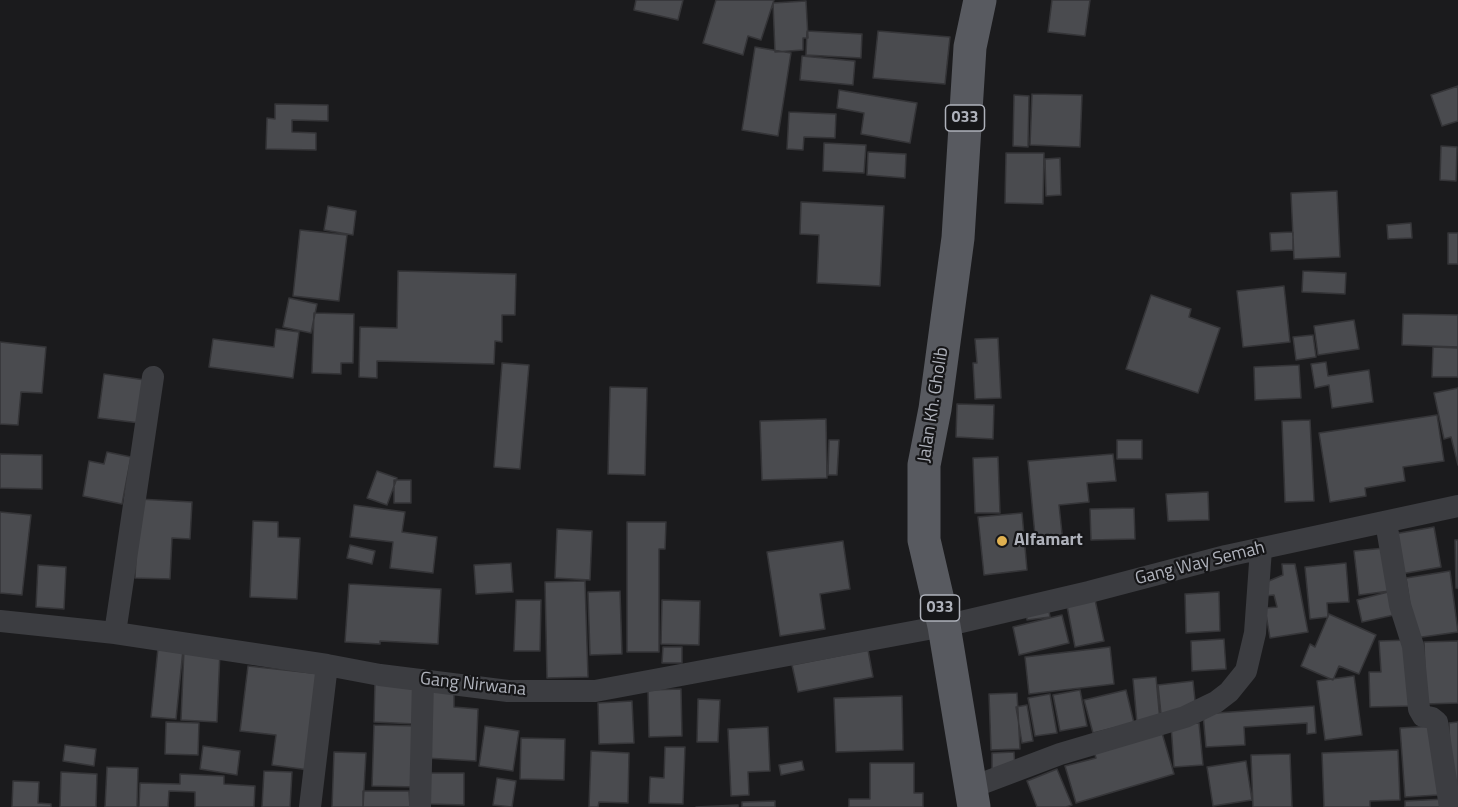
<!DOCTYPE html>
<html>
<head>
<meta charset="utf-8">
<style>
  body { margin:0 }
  canvas { display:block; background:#1b1b1d }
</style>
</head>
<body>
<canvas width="1458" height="807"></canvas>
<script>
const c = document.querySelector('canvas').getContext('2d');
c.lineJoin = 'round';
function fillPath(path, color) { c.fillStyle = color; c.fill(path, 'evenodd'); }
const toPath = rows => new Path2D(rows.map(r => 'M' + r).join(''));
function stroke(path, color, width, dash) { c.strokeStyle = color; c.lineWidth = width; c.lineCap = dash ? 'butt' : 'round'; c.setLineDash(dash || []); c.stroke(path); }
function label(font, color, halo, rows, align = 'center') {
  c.font = font + ' "Titillium Web",sans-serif'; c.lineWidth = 4.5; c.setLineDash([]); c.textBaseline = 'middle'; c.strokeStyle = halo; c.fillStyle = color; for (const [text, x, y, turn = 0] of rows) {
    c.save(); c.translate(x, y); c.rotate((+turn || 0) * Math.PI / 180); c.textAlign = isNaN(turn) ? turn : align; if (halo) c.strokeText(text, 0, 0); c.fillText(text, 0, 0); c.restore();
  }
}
const building = toPath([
  [636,0,683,0,678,20,634,10,636,0],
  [716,0,774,0,761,40,748,36,743,55,703,43,716,0],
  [1052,0,1090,0,1085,36,1048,32,1052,0],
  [806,1,808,38,803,38,803,50,775,52,773,3,806,1],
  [807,31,862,34,861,58,806,55,807,31],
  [878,31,950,37,945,84,873,78,878,31],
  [755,47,791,53,778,136,742,130,755,47],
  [802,56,855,61,853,85,800,80,802,56],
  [1458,86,1458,121,1442,126,1431,95,1458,86],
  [839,90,917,103,910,143,861,134,864,113,837,108,839,90],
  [1032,94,1082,95,1080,147,1030,145,1032,94],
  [1014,95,1029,96,1028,147,1013,146,1014,95],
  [275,104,328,105,328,121,292,120,292,132,316,133,316,150,266,149,267,118,275,119,275,104],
  [789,112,836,114,835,138,804,137,803,150,787,149,789,112],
  [824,143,866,145,864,173,823,171,824,143],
  [1441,146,1457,147,1456,181,1440,180,1441,146],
  [868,152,906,154,905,178,867,175,868,152],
  [1006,153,1044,153,1043,204,1005,203,1006,153],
  [1060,158,1061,195,1046,196,1045,159,1060,158],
  [1337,191,1340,257,1294,259,1291,193,1337,191],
  [801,202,884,206,880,286,817,283,819,235,800,234,801,202],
  [328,206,356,211,353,235,324,230,328,206],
  [1411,223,1412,238,1388,239,1387,225,1411,223],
  [300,230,347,235,339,301,293,296,300,230],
  [1293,232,1293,250,1271,251,1270,233,1293,232],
  [1448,233,1458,233,1458,264,1448,264,1448,233],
  [398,271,516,274,515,315,502,315,502,342,495,341,494,364,377,361,377,378,359,377,360,327,397,328,398,271],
  [1303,271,1346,273,1345,294,1302,292,1303,271],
  [1284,286,1290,342,1243,347,1237,291,1284,286],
  [1151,295,1191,309,1189,317,1220,328,1198,393,1126,369,1151,295],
  [289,298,317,304,311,333,283,327,289,298],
  [314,313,354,314,353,363,341,363,341,374,312,373,314,313],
  [1403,314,1458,315,1458,347,1402,345,1403,314],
  [1354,320,1359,349,1318,355,1314,326,1354,320],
  [276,329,299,332,293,378,209,367,213,339,274,347,276,329],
  [1313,335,1316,357,1296,360,1293,337,1313,335],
  [998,338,1001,398,975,399,973,363,977,363,975,339,998,338],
  [0,342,46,347,42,393,21,392,18,425,0,424,0,342],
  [1433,347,1458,348,1458,377,1432,377,1433,347],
  [1326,362,1328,376,1369,370,1373,402,1332,408,1329,385,1315,388,1311,364,1326,362],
  [502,363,529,365,520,469,494,467,502,363],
  [1299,365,1301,398,1255,400,1254,367,1299,365],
  [104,374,145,380,140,423,98,418,104,374],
  [610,387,647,388,645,475,608,474,610,387],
  [1458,388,1458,465,1451,437,1444,439,1434,393,1458,388],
  [957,404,994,405,993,439,956,437,957,404],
  [1437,415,1444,461,1403,467,1405,481,1365,488,1366,496,1330,502,1319,433,1437,415],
  [826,419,827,478,762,480,760,421,826,419],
  [1310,420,1314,501,1285,502,1282,421,1310,420],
  [829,440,839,440,837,475,828,475,829,440],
  [1117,440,1142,440,1142,459,1117,459,1117,440],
  [107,452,131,457,122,504,83,496,89,461,104,464,107,452],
  [0,454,42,455,42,489,0,488,0,454],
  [1113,454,1116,481,1087,483,1089,502,1059,505,1063,543,1036,546,1028,461,1113,454],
  [998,457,1000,513,975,513,973,458,998,457],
  [377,471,397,478,387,505,367,498,377,471],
  [394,480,411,480,411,503,394,503,394,480],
  [1208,492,1209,520,1168,521,1166,494,1208,492],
  [139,499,192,502,190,539,172,538,170,579,135,578,139,499],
  [354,505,405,512,402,532,437,537,433,573,390,568,393,542,350,537,354,505],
  [1134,508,1135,539,1091,540,1090,509,1134,508],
  [0,512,31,515,22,595,0,593,0,512],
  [1022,513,1027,570,984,575,978,517,1022,513],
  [253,521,278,522,278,537,300,538,297,599,250,597,253,521],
  [627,522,666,522,665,549,659,549,659,652,627,652,627,522],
  [1434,527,1441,567,1401,574,1394,534,1434,527],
  [557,529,592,531,590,580,555,578,557,529],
  [1455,540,1458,540,1458,588,1456,588,1455,540],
  [843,541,850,589,820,594,825,629,780,636,767,552,843,541],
  [350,545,375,551,372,564,347,558,350,545],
  [1385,548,1390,591,1359,595,1354,551,1385,548],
  [511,563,513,592,476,594,474,565,511,563],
  [1346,563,1349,602,1327,603,1328,617,1310,619,1305,567,1346,563],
  [1282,564,1295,564,1308,632,1270,638,1265,608,1277,607,1274,595,1264,596,1264,583,1283,575,1282,564],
  [38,565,66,567,64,609,36,607,38,565],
  [1450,571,1458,632,1415,638,1406,578,1450,571],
  [585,581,588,677,547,678,545,582,585,581],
  [349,584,441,589,438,644,380,641,380,644,345,642,349,584],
  [620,591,622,654,590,655,588,592,620,591],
  [1219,592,1220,631,1186,633,1185,594,1219,592],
  [1388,592,1394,615,1362,622,1357,600,1388,592],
  [1094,595,1104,641,1075,647,1066,601,1094,595],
  [516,600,541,600,540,651,514,651,516,600],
  [662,600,700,601,699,645,661,644,662,600],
  [1048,606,1050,617,1027,620,1026,609,1048,606],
  [1329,614,1376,635,1359,674,1339,666,1333,680,1301,666,1310,644,1315,647,1329,614],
  [1062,615,1069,643,1019,655,1013,627,1062,615],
  [1224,639,1226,669,1192,671,1191,641,1224,639],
  [1409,640,1412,706,1370,707,1369,672,1381,672,1379,641,1409,640],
  [1458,641,1458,703,1426,704,1424,642,1458,641],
  [663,647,682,647,682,663,662,663,663,647],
  [1110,647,1114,684,1029,694,1025,657,1110,647],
  [158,648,183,650,176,719,151,717,158,648],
  [184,649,220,651,217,722,181,720,184,649],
  [868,650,873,677,798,692,792,665,868,650],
  [248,666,321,674,309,770,272,765,276,735,240,731,248,666],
  [1354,676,1362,735,1325,740,1317,681,1354,676],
  [1156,677,1160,721,1137,723,1133,679,1156,677],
  [1193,681,1196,710,1161,714,1158,685,1193,681],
  [375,682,418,684,416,724,374,722,375,682],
  [681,689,682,736,649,737,648,690,681,689],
  [429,690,454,692,454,707,478,709,476,761,426,758,429,690],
  [1080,690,1087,726,1060,731,1053,695,1080,690],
  [1126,690,1134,723,1093,733,1084,700,1126,690],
  [1017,693,1020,749,991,750,989,694,1017,693],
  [1050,694,1057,733,1035,736,1028,698,1050,694],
  [902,696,903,750,836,752,834,698,902,696],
  [698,699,720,700,718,742,697,742,698,699],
  [632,701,634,743,599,744,598,703,632,701],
  [1027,705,1033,741,1022,743,1016,707,1027,705],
  [1314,706,1316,733,1307,734,1307,723,1244,727,1245,745,1206,747,1203,714,1314,706],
  [166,722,199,723,198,755,165,754,166,722],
  [1458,722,1458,790,1451,791,1449,723,1458,722],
  [1199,723,1203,765,1174,767,1171,725,1199,723],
  [374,725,418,726,416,787,372,786,374,725],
  [485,726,519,731,513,771,479,766,485,726],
  [1160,726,1174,774,1076,803,1065,766,1096,758,1092,745,1160,726],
  [1433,726,1438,795,1405,797,1400,728,1433,726],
  [768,727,770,771,748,772,749,795,731,796,728,729,768,727],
  [521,738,565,739,564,780,520,779,521,738],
  [65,745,96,749,94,766,63,761,65,745],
  [203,746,240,751,237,775,200,769,203,746],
  [665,747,685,747,683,804,649,803,650,777,664,778,665,747],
  [1398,750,1400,800,1370,801,1370,807,1324,807,1322,753,1398,750],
  [591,751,629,753,628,803,599,802,598,807,589,807,591,751],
  [334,752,366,753,363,807,332,807,334,752],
  [1014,752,1015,769,992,770,992,753,1014,752],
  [1290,754,1292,807,1253,807,1251,755,1290,754],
  [802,761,804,770,781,775,779,765,802,761],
  [1246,761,1252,800,1213,806,1207,767,1246,761],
  [870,763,914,763,914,793,923,793,923,807,849,807,849,799,870,799,870,763],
  [107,767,138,768,137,807,105,807,107,767],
  [1057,769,1072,805,1066,807,1037,807,1027,781,1057,769],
  [264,771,292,772,290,807,262,807,264,771],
  [61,772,97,774,96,807,60,807,61,772],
  [430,773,464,773,464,805,430,804,430,773],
  [180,774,224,776,224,784,255,786,254,807,195,807,195,792,169,791,168,807,139,807,140,783,180,784,180,774],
  [497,778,516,781,512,807,493,805,497,778],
  [13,781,39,782,38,803,51,804,51,807,12,807,13,781],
  [363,791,409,791,410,807,363,807,363,791],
  [1446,799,1447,807,1405,807,1405,801,1446,799],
  [775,801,775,807,742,807,742,802,775,801],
  [738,805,738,807,696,807,738,805]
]);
fillPath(building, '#4a4b4f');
stroke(building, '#353538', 1.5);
stroke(toPath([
  [1386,522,1400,605,1413,646,1419,709,1423,716,1432,718,1437,722,1450,807],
  [0,621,115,633,327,665,380,675,508,691,595,691,944,626,1089,592,1226,556,1458,506],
  [115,633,153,377],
  [970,788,1060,754,1185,717,1216,702,1229,692,1246,671,1255,633,1261,549],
  [310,807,327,665],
  [420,807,423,680]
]), '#3c3d41', 22);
stroke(toPath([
  [974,807,944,626,924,540,924,465,935,409,958,238,970,47,980,0]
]), '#585a60', 33);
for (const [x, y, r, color] of [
  [1002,541,6,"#dfb050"]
]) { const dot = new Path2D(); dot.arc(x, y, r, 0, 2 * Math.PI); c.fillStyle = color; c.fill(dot); stroke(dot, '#161618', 2); }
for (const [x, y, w] of [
  [965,118,39],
  [940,608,39]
]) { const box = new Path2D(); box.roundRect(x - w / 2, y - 13, w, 26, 4.5); c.fillStyle = '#161618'; c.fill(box); stroke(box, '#afb2bb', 1.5); }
label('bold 16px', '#afb2bb', null, [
  ["033",965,118],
  ["033",940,608]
]);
label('18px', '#afb2bb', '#161618', [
  ["Jalan Kh. Gholib",934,405,-81],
  ["Gang Way Semah",1200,564,-14],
  ["Gang Nirwana",473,685,6]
]);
label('bold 18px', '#afb2bb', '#161618', [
  ["Alfamart",1014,541]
], 'left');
</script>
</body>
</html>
